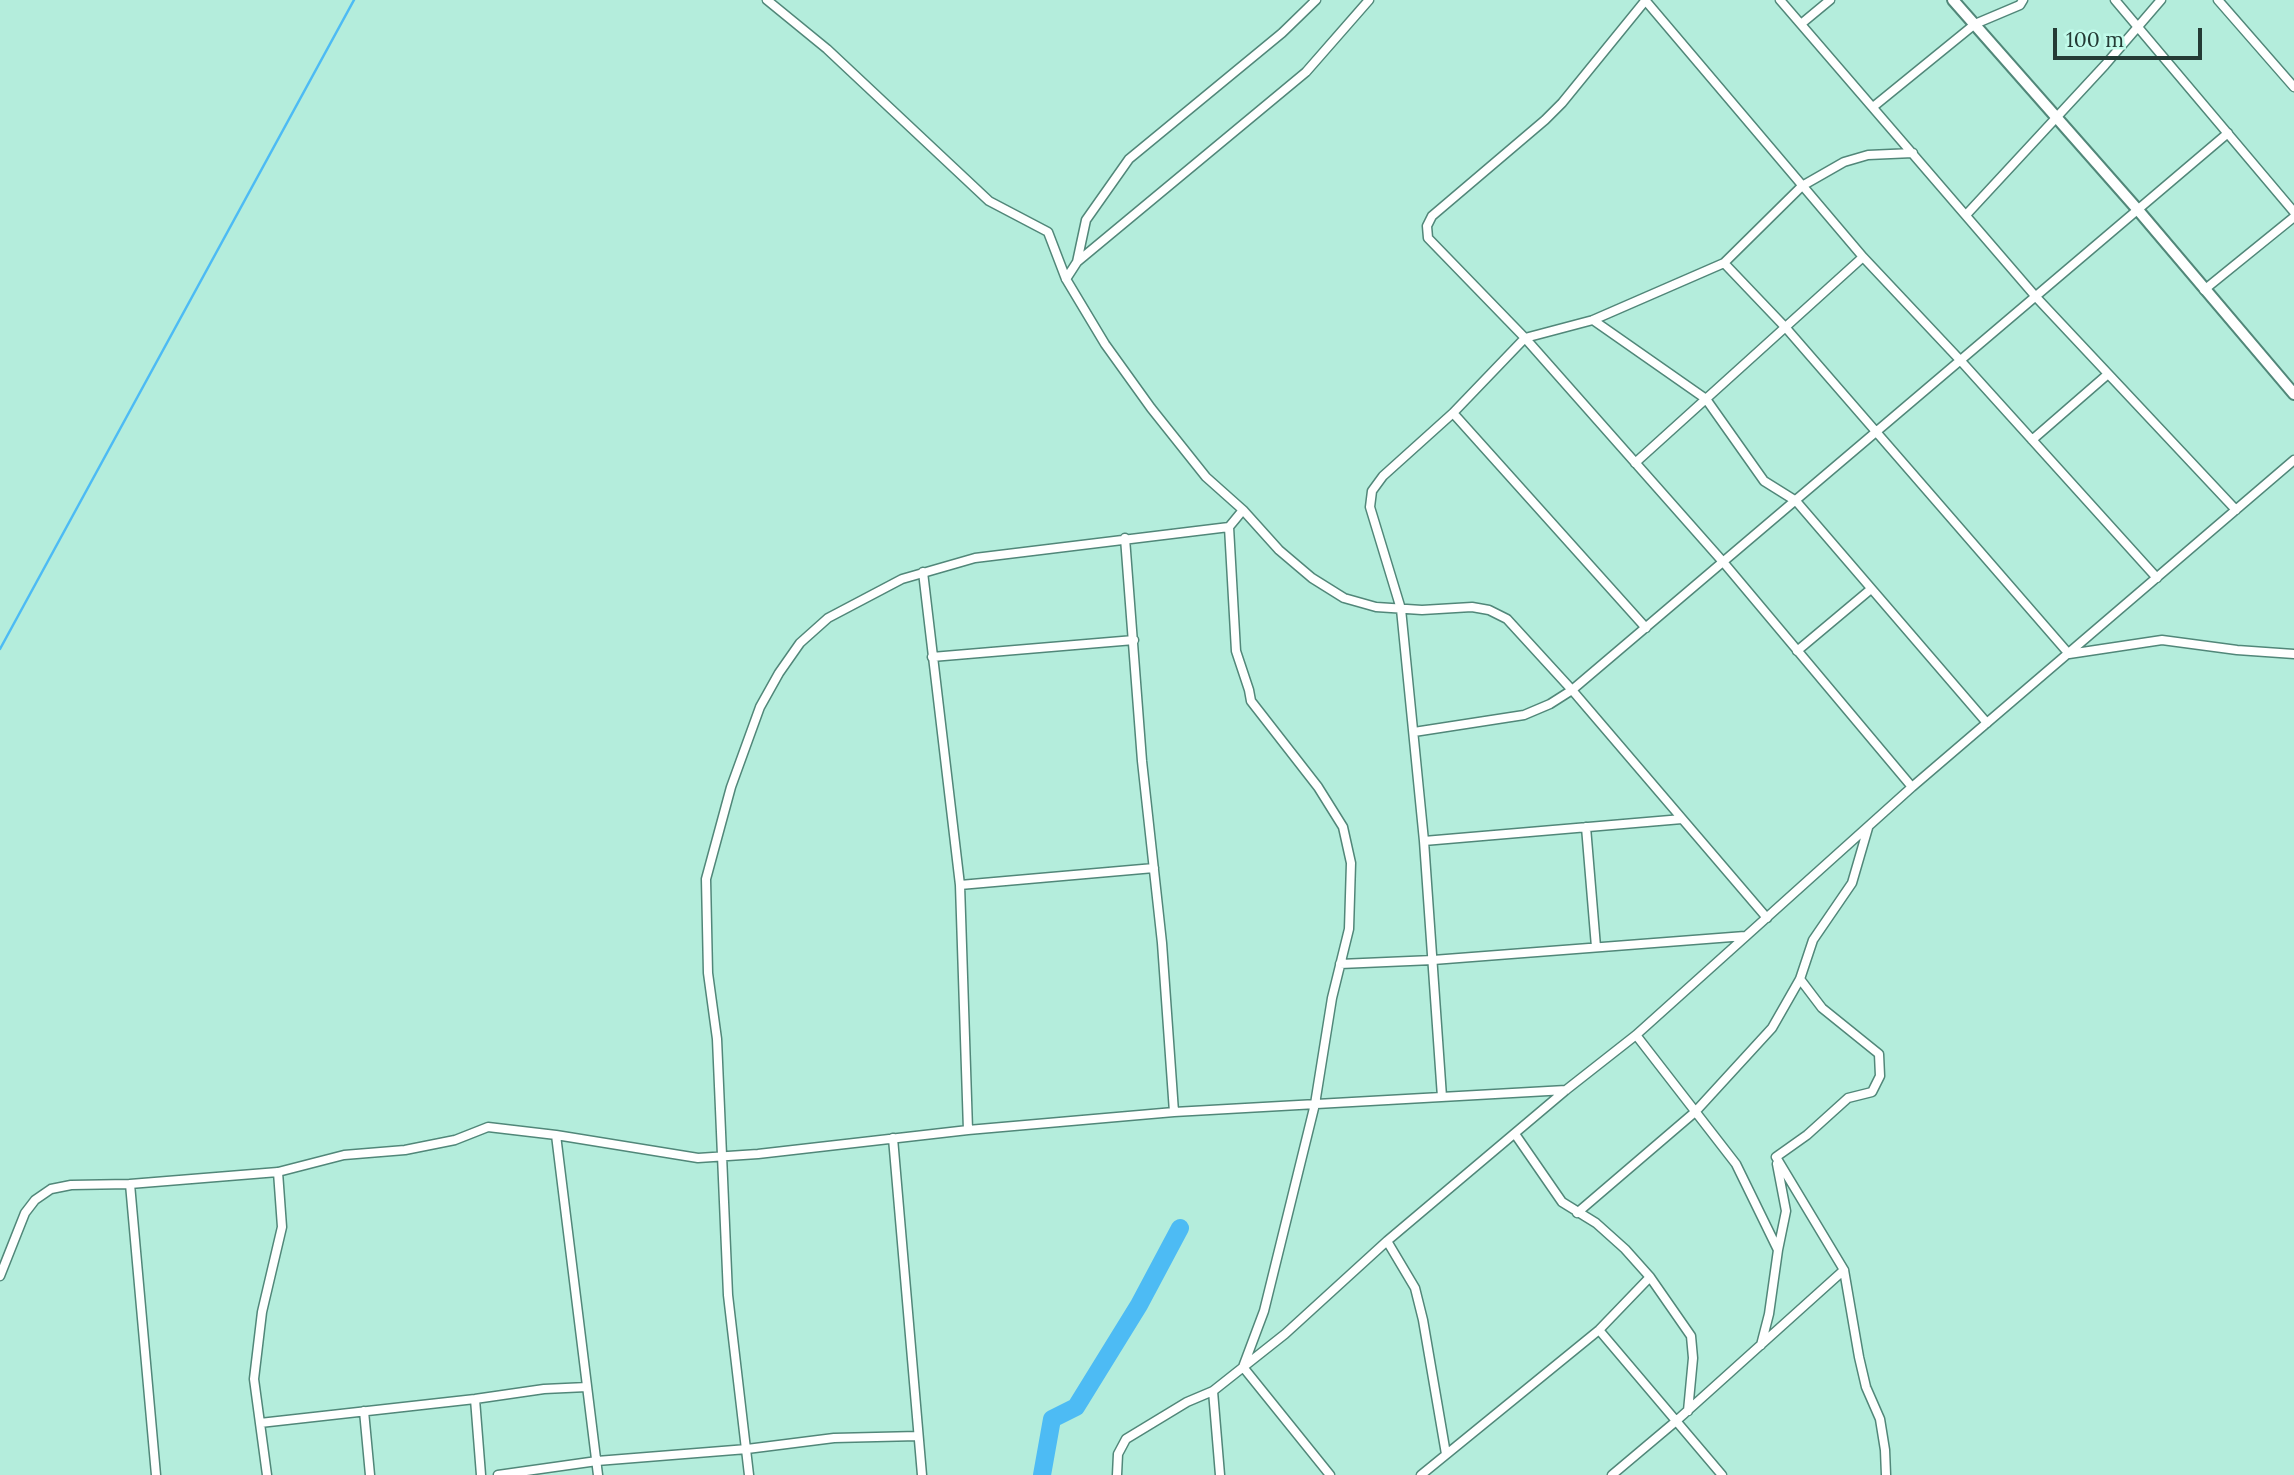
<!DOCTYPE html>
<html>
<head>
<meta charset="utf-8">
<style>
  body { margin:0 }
  #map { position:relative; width:2294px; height:1475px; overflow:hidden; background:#b4eddc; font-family:Lora,serif }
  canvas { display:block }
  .scale { position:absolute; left:2053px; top:28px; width:149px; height:32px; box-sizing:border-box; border:4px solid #243b35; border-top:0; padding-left:9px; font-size:21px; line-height:24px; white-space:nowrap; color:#243b35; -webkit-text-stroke:5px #c1fbea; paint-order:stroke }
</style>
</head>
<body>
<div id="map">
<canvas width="2294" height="1475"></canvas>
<div class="scale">100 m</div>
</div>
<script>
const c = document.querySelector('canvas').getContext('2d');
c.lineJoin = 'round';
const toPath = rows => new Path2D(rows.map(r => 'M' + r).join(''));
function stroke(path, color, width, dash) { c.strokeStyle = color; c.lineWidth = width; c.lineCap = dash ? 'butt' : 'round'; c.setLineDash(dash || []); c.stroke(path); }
stroke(toPath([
  [0,649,354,0]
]), '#4dbbf4', 2.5);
stroke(toPath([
  [1042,1475,1052,1419,1076,1407,1139,1305,1180,1228]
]), '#4dbbf4', 18);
const minor = toPath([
  [767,0,827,49,989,201,1048,232,1066,279,1105,344,1151,408,1206,477,1243,510,1279,550,1312,578,1344,598,1376,607,1422,610,1472,607,1489,610,1507,619,1572,690,1767,918],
  [1645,0,1863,257,1960,360,2157,578],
  [1780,0,2036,297,2236,510],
  [2115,0,2294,212],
  [2218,0,2294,87],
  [1645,1,1562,103,1545,120,1432,216,1427,226,1428,238,1525,338,1724,563,1912,787],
  [1801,24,1830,0],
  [1873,107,1975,24,2020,5,2023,0],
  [1966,215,2105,65,2161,0],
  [1077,262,1306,72,1369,0],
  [1724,263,1786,328,2069,654,2162,640,2237,650,2294,654],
  [1066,279,1077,262,1086,220,1129,159,1282,33,1316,0],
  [2204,290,2294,217],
  [1593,320,1706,399,1764,481,1796,501,1987,723],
  [1453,413,1646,628],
  [2032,440,2108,374],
  [1635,463,1863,257],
  [1229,527,1236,651,1249,690,1251,701,1318,787,1343,827,1351,863,1349,929,1332,998,1315,1104,1264,1311,1243,1367,1330,1475],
  [1125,538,1142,761,1162,943,1174,1112],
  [923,572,960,885,968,1130],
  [1797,651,1871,589],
  [932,657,1134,640],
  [1414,732,1524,715,1550,704,1572,690,2228,133],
  [1586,827,1596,947],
  [1424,841,1682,819],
  [960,885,1154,868],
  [1340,964,1433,960,1745,936],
  [1636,1035,1736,1164,1778,1250,1769,1314,1761,1345],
  [1442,1097,1424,841,1401,609,1370,507,1372,491,1383,476,1453,413,1525,338,1593,320,1724,263,1802,186,1844,162,1868,155,1913,153],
  [1515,1134,1562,1202,1596,1223,1625,1249,1650,1277,1691,1336,1693,1358,1688,1411],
  [556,1135,598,1475],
  [893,1138,922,1475],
  [1776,1157,1844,1270,1859,1357,1866,1387,1880,1419,1885,1450,1886,1475],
  [1776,1157,1807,1135,1848,1098,1872,1092,1880,1076,1879,1054,1822,1008,1800,979],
  [1777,1164,1786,1211,1778,1250],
  [130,1184,156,1475],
  [1577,1213,1695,1112,1772,1028,1800,979,1813,940,1852,883,1868,828],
  [1387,1241,1415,1288,1423,1320,1446,1454],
  [0,1276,25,1213,35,1200,51,1189,71,1185,130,1184,278,1172,344,1155,405,1150,455,1140,488,1127,556,1135,698,1158,758,1154,968,1130,1174,1112,1566,1090],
  [1599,1330,1722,1475],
  [1213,1391,1220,1475],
  [475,1399,481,1475],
  [364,1411,370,1475],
  [260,1423,475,1399,544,1389,587,1387],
  [267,1475,254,1379,262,1312,282,1227,278,1172],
  [498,1475,597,1461,747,1449,834,1438,918,1436],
  [749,1475,728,1295,717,1039,708,973,706,879,731,787,760,707,779,673,800,643,828,618,902,579,975,558,1229,527,1243,510],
  [1117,1475,1118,1454,1126,1439,1187,1402,1213,1391,1285,1334,1387,1241,1566,1090,1636,1035,1912,787,2294,460],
  [1421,1475,1599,1330,1650,1277],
  [1612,1475,1675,1422,1844,1270]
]);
const tertiary = toPath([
  [1953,0,2138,210,2294,394]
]);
stroke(minor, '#518779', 11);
stroke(tertiary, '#518779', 14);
stroke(minor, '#fff', 8);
stroke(tertiary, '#fff', 10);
</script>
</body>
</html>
